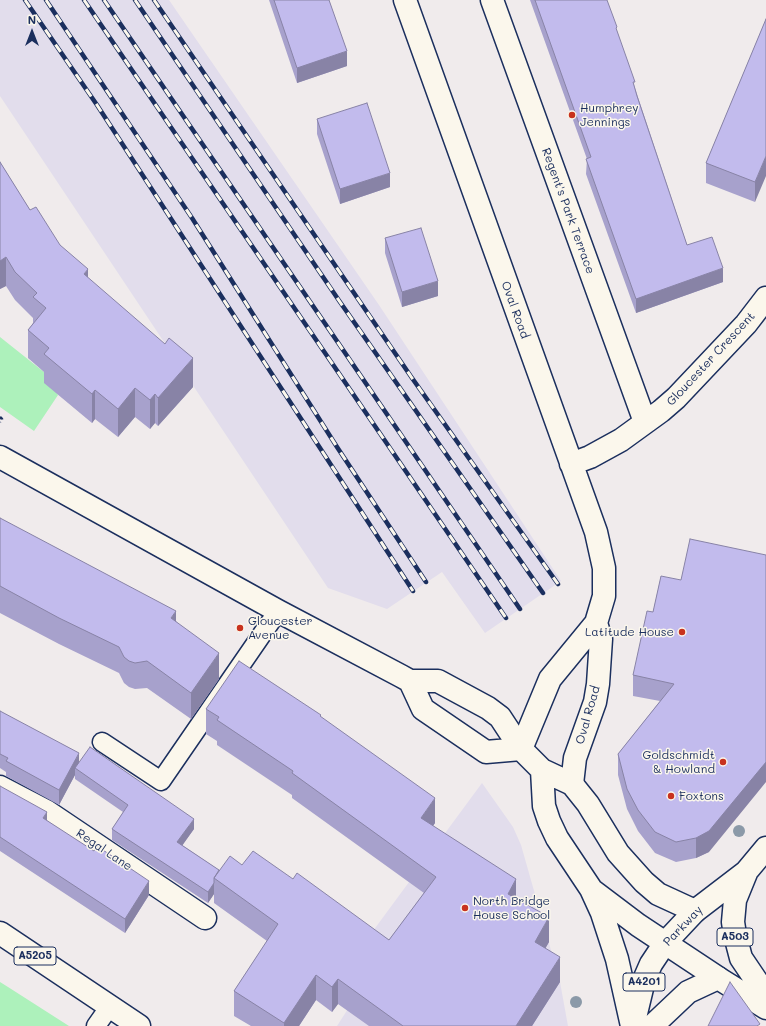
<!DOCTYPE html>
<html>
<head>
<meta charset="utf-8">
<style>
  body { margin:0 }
  #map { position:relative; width:766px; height:1026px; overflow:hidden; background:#f0ebec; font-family:Mali,sans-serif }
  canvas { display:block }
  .north { position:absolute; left:12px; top:12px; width:40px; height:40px; -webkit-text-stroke:3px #fbf7ec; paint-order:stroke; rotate:0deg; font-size:11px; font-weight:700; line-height:16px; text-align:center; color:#1b2f5e }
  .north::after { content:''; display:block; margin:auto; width:14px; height:18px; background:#1b2f5e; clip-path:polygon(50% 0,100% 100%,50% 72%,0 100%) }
</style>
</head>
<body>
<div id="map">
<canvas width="766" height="1026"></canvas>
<div class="north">N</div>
</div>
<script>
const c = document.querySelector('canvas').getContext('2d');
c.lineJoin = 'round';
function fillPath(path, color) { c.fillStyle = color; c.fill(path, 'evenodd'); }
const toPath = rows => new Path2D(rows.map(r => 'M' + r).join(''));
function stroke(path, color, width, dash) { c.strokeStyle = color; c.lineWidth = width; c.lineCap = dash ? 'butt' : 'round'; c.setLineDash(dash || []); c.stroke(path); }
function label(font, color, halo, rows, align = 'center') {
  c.font = font + ' Mali,sans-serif'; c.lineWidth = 3; c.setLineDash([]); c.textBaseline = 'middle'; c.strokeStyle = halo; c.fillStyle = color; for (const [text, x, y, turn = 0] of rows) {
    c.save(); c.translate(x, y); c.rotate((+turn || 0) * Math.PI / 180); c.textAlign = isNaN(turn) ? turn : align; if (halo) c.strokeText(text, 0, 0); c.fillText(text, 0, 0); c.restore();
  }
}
fillPath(toPath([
  [0,0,169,0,379,305,561,581,485,633,442,572,387,609,328,588,0,96],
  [482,783,513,827,521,845,560,982,568,1026,337,1026,387,948,370,935]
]), '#e2ddec');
fillPath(toPath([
  [0,337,49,376,58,395,34,431,0,407],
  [0,982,8,987,69,1026,0,1026]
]), '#adf1bb');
const service = toPath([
  [102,742,161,781,278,611],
  [96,1026,110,1006]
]);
const minor = toPath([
  [405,0,596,532,604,568,604,596,596,623,550,679,521,749],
  [492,0,645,422],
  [571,464,590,457,621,440,661,411,676,398,746,324,766,298],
  [572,784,575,758,595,702,598,684,601,639,596,623],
  [0,787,46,811,205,918]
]);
const tertiary = toPath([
  [0,457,278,611,401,676,410,681,438,681,488,708,500,717,521,749,542,770,572,784,588,804,618,853,644,882,658,894,695,911],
  [410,681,423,709,486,752,521,749],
  [542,770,544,806,549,821,557,838,591,889,602,913,617,959,632,1026],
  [593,891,638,925,718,978]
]);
const primary = toPath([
  [746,873,735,900,733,922,735,935,741,958,766,995],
  [0,933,139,1026],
  [633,1026,644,980,651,964,665,943,695,911,746,872,766,848],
  [652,1026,688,992,718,978,766,1008]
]);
stroke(service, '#1b2f5e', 21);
stroke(minor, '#1b2f5e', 25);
stroke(tertiary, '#1b2f5e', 25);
stroke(primary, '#1b2f5e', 25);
stroke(toPath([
  [0,417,2,419,0,422]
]), '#1b2f5e', 2.5, [3, 3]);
stroke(service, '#fbf7ec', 18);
stroke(minor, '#fbf7ec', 22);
stroke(tertiary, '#fbf7ec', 22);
stroke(primary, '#fbf7ec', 22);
const rail = toPath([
  [25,0,97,105,413,591],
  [46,0,192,218,337,447,426,582],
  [84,0,506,618],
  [104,0,520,609],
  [135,0,340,302,543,593],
  [154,0,412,378,558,584]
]);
stroke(rail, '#1b2f5e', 4.5);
stroke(rail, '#fbf7ec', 3, [9]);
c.fillStyle = '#8b99a8';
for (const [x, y] of [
  [739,831],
  [576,1002]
]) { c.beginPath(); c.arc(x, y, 6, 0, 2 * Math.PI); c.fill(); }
fillPath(toPath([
  [269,0,329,0,347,66,297,83],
  [530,0,607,0,635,88,687,245,723,282,636,313,586,174,587,159],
  [766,19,755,202,706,183,706,163],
  [317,119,390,187,340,204,317,134],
  [0,162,30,210,60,245,88,278,193,387,158,426,155,423,150,429,135,417,118,437,95,419,92,423,44,383,44,372,28,358,28,330,33,323,33,318,15,300,6,286,0,289],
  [385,238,438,296,402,307,385,253],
  [0,518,176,621,219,679,191,719,147,688,135,689,129,687,124,683,119,673,59,644,0,613],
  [661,576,709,852,696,858,676,862,655,853,638,831,627,809,618,775,618,754,660,701,633,696,633,675,653,612],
  [206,709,321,717,435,823,433,826,516,898,549,942,545,948,560,982,532,1026,369,1026,338,1004,332,1012,316,1000,299,1026,251,1026,234,1016,234,991,267,941,214,903,214,894,208,903,112,840,112,829,123,812,75,779,75,775,59,805,6,776,6,772,0,768,0,711,79,762,194,829,182,845,219,870,242,865,293,879,389,940,424,893,292,798,292,795,217,745,217,741,206,734],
  [0,786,149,895,125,933,0,851]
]), '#a7a1cc');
fillPath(toPath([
  [347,51,347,66,297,83,297,68],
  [766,156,766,176,755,202,755,182],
  [390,173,390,187,340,204,340,189],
  [6,257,6,286,0,289,0,261],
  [723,268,723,282,636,313,636,299],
  [88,269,88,298,84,274],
  [438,281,438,296,402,307,402,292],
  [193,358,193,387,158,426,158,398],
  [135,388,135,417,118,437,118,409],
  [95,390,95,419,92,423,92,394],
  [155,394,155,423,150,429,150,400],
  [176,611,176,637,171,618],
  [219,653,219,679,191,719,191,693],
  [79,753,79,768,75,768,75,775,59,805,59,790],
  [766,762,766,782,709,852,696,858,696,838],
  [435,798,435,823,421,843,421,818],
  [47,812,47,827,43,818],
  [194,819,194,829,177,853,177,842],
  [516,879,516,904,508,894],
  [149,881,149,895,125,933,125,919],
  [214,883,214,894,208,903,208,892],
  [549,917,549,942,535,967,535,942],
  [560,957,560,982,532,1026,516,1026],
  [316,975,316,1000,299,1026,284,1026,284,1023],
  [338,979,338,1004,332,1012,332,987]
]), '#8883a6');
const building = toPath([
  [274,0,329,0,347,51,297,68,274,0],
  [535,0,607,0,617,27,616,28,635,82,633,82,637,96,687,245,712,237,723,268,636,299,586,159,591,157,535,0],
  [766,19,766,156,755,182,706,163,766,19],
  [367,103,390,173,340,189,317,119,367,103],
  [0,162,30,210,36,207,60,245,88,269,84,274,165,344,169,338,193,358,158,398,155,394,150,400,135,388,118,409,95,390,92,394,44,354,49,348,28,330,46,308,33,297,37,293,15,272,6,257,0,261,0,162],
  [421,228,438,281,402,292,385,238,421,228],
  [0,518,176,611,171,618,219,653,191,693,147,661,135,663,129,661,124,657,119,647,59,618,0,586,0,518],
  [690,539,766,555,766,762,709,831,696,838,676,842,655,832,638,810,627,789,618,754,674,684,633,675,647,611,653,612,661,576,681,580,690,539],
  [239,661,321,715,320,716,435,798,421,818,516,879,508,894,549,917,535,942,560,957,516,1026,403,1026,338,979,332,987,316,975,284,1023,234,991,278,924,214,878,230,856,242,865,253,851,293,879,297,873,389,940,436,877,292,773,293,771,217,720,219,717,206,709,239,661],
  [0,711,79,753,59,790,6,761,8,758,0,754,0,711],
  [90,747,194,819,177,842,219,870,214,878,214,883,208,892,112,829,128,805,75,768,90,747],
  [0,786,47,812,43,818,94,851,97,846,149,881,125,919,0,837,0,786],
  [730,982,760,1024,757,1026,708,1026,730,982]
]);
fillPath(building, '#c2bbed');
stroke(building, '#8883a6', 1);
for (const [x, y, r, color] of [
  [572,115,4,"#c8321e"],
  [240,628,4,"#c8321e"],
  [682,632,4,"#c8321e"],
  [723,762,4,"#c8321e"],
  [671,796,4,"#c8321e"],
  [465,908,4,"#c8321e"]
]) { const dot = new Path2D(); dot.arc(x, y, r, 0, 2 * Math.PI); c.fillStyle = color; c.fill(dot); stroke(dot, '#fbf7ec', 1.5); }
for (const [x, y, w] of [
  [735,937,36],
  [35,956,42],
  [644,982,42]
]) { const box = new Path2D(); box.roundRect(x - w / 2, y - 9, w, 18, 3); c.fillStyle = '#fbf7ec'; c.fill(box); stroke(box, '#1b2f5e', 1); }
label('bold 11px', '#1b2f5e', null, [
  ["A503",735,937],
  ["A5205",35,956],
  ["A4201",644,982]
]);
label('12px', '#1b2f5e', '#fbf7ec', [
  ["Humphrey",580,108],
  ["Jennings",580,122],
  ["Gloucester",248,621],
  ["Avenue",248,635],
  ["Latitude House",674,632,"right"],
  ["Goldschmidt",715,755,"right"],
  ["& Howland",715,769,"right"],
  ["Foxtons",679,796],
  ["North Bridge",473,901],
  ["House School",473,915]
], 'left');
label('12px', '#1b2f5e', '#fbf7ec', [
  ["Regent's Park Terrace",568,211,70],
  ["Oval Road",515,310,70],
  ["Gloucester Crescent",711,359,-47],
  ["Oval Road",588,715,-74],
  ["Regal Lane",104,850,34],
  ["Parkway",683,926,-46]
]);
</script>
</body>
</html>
